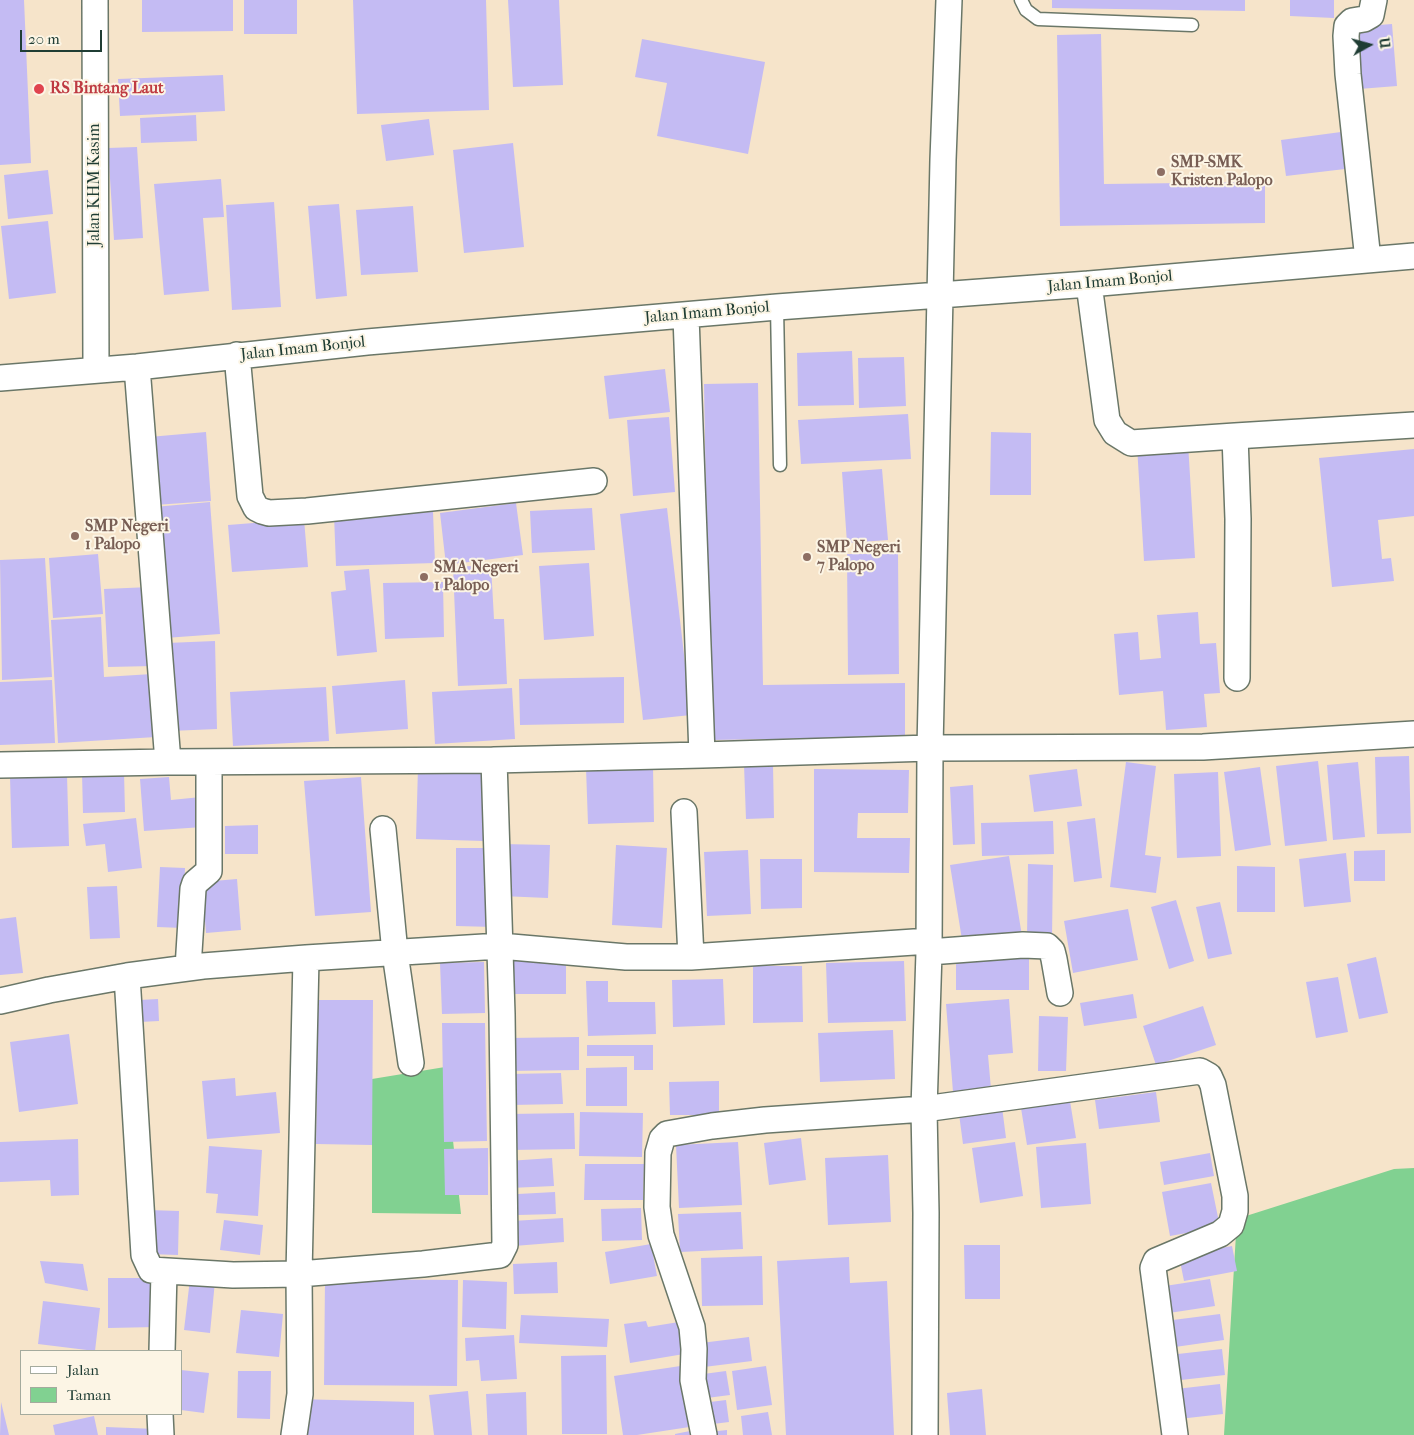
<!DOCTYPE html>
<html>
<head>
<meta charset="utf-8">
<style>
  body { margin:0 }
  #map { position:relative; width:1414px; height:1435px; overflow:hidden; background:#f6e4ca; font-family:"IM FELL French Canon",serif }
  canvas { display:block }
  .legend { position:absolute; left:20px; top:1350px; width:162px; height:65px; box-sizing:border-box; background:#fcf5e5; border:1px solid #a4ab9e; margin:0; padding:6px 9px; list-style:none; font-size:15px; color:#1f3d34 }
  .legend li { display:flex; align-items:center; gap:10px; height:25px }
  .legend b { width:25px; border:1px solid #a4ab9e }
  .north { position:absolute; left:1344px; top:20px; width:50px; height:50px; -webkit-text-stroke:4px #fcf5e5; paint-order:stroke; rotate:83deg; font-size:14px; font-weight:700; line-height:20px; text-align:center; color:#1f3d34 }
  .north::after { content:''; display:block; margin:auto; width:18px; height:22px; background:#1f3d34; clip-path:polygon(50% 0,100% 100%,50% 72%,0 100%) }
  .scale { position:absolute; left:20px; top:30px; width:82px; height:22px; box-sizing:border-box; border:2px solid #1f3d34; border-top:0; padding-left:6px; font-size:15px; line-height:18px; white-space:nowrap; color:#1f3d34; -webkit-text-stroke:4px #fcf5e5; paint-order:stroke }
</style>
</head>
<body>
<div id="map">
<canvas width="1414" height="1435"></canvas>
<ul class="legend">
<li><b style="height:6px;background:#fff"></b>Jalan</li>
<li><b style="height:14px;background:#81d191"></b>Taman</li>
</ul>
<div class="north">U</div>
<div class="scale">20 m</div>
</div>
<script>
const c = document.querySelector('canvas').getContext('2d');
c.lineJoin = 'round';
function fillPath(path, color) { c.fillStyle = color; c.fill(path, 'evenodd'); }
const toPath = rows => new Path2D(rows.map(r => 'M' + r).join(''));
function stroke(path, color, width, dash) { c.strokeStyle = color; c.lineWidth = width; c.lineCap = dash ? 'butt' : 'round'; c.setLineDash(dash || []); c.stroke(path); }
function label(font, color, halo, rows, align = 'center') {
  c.font = font + ' "IM FELL French Canon",serif'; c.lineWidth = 4; c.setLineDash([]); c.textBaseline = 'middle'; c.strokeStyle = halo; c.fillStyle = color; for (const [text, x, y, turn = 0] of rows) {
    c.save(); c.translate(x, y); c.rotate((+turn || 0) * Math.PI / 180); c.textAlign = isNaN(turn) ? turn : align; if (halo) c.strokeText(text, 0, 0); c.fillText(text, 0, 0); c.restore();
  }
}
fillPath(toPath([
  [445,1067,461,1214,372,1213,372,1079],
  [1414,1168,1414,1435,1224,1435,1236,1234,1246,1216,1394,1169]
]), '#81d191');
fillPath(toPath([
  [0,0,24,0,31,163,0,165],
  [142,0,233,0,233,31,142,32],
  [244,0,297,0,297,34,244,34],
  [353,0,486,0,489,110,357,114],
  [508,0,559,0,563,85,513,87],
  [1052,0,1245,0,1245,11,1052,8],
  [1290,0,1334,0,1334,18,1290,16],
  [1392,24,1397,86,1359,89,1354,27],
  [1101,34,1104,184,1265,182,1265,223,1060,226,1057,35],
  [642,39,765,62,748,154,657,136,667,83,635,77],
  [223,75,225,111,120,116,118,79],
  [196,115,197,141,141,143,140,118],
  [429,119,434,155,386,161,381,125],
  [1341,132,1345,169,1286,176,1281,140],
  [513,143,524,247,464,253,453,150],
  [137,147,143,238,114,240,108,148],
  [48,170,53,214,8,219,4,175],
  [221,179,224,217,203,218,209,291,164,295,154,184],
  [274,202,281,307,232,310,226,205],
  [339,204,347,296,316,299,308,206],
  [413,206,418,272,361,275,356,210],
  [48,221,56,293,9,299,1,226],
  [852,351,854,405,798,406,797,353],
  [904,357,906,406,859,408,858,358],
  [665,369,670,412,609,419,604,376],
  [758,383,763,685,905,683,905,737,710,740,704,384],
  [908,414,911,459,801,464,798,420],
  [669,417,675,492,633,496,627,420],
  [206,432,211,501,155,505,149,437],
  [991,432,1031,433,1031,495,990,495],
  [1188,443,1195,558,1144,561,1137,446],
  [1414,449,1414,516,1378,520,1382,559,1391,558,1394,581,1332,587,1319,458],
  [882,469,888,540,847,543,842,472],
  [210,502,220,634,165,638,154,507],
  [516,503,523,555,446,565,440,513],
  [592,508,595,550,532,553,530,511],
  [667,508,691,715,643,720,620,514],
  [433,512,435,563,336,566,334,515],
  [304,519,308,567,232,572,228,525],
  [98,554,103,614,53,618,49,558],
  [847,554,898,554,899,674,848,675],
  [45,558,52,677,2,680,0,560],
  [589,563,594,636,544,640,539,566],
  [491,565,494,619,504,619,507,684,458,686,453,567],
  [369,569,377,652,337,656,331,592,346,590,344,571],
  [443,582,444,637,385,639,383,583],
  [150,587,153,666,108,667,104,589],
  [1198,612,1200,644,1216,643,1220,693,1204,694,1207,727,1166,730,1163,691,1119,695,1114,634,1138,632,1140,660,1161,658,1157,615],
  [101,617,104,677,152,674,156,737,58,743,51,620],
  [215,641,217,729,170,731,167,643],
  [624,677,624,723,520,725,519,679],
  [52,680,55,743,0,745,0,682],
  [405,680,408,729,336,734,332,686],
  [326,687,329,741,233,746,230,692],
  [512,688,515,739,435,744,432,692],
  [1409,756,1411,833,1377,834,1375,757],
  [1318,761,1327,841,1285,846,1276,766],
  [1126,762,1156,766,1145,855,1161,857,1156,893,1110,887],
  [1358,762,1365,837,1333,840,1327,765],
  [744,765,773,765,774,818,746,819],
  [418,767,487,769,484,841,416,839],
  [653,767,654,822,588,824,586,768],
  [1260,767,1271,845,1235,851,1224,772],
  [814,769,909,770,908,813,858,813,857,838,910,838,909,873,814,872],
  [1077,769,1082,806,1034,812,1029,775],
  [124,772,125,812,83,813,82,773],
  [1218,772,1221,856,1177,858,1174,774],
  [67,775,69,846,12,848,10,777],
  [169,777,171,800,201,797,203,827,144,831,140,779],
  [361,777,371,912,315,916,304,781],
  [973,785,975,844,953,845,950,787],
  [136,818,142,868,108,872,105,844,86,846,83,824],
  [1095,818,1102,878,1074,882,1067,822],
  [1053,821,1054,854,982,856,981,823],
  [258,825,258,854,225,854,225,826],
  [502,844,550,845,548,898,501,896],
  [616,845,667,848,662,928,612,925],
  [456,848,494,848,494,927,456,926],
  [748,850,751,914,707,916,704,852],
  [1385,850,1385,881,1354,881,1354,851],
  [1346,853,1351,902,1304,907,1299,859],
  [1009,856,1022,936,963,946,950,865],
  [760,859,802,859,802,908,761,909],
  [1028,864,1053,865,1052,938,1027,938],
  [1237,866,1275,867,1275,912,1237,912],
  [160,867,185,868,183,928,157,927],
  [237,879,241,930,206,933,202,882],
  [117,886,120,938,90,939,87,887],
  [1176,900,1194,961,1169,969,1151,907],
  [1220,902,1232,954,1208,959,1196,907],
  [1128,909,1138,960,1073,973,1064,921],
  [16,917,23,973,0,975,0,919],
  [956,957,1029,957,1029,990,956,990],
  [1376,957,1388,1013,1359,1019,1347,964],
  [507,961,566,961,566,994,507,994],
  [904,961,906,1021,828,1023,826,963],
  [484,962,485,1013,442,1014,440,963],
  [753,966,802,966,803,1022,753,1023],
  [1338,977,1348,1032,1316,1038,1306,982],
  [723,979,725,1025,673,1027,672,980],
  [586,981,608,981,608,1002,655,1002,656,1034,588,1036],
  [1133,994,1137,1018,1084,1026,1080,1003],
  [158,999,159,1021,140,1022,139,1000],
  [1009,999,1013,1053,988,1055,991,1089,953,1092,946,1004],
  [318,1000,373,1000,372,1145,316,1144],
  [1203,1006,1216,1045,1156,1065,1143,1026],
  [1039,1016,1068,1017,1066,1071,1038,1071],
  [442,1023,485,1023,487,1141,444,1142],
  [893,1030,895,1079,820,1082,818,1033],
  [69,1034,78,1104,19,1112,10,1042],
  [579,1037,579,1070,509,1071,509,1038],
  [587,1045,653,1045,653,1070,634,1070,634,1056,587,1056],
  [627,1067,627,1106,586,1106,586,1068],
  [561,1073,563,1104,511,1105,510,1074],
  [235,1078,236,1096,276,1092,280,1133,207,1139,202,1081],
  [719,1081,719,1115,670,1115,669,1082],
  [1156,1092,1160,1122,1099,1129,1095,1100],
  [1069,1095,1076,1138,1027,1145,1020,1102],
  [1002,1107,1006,1138,963,1144,959,1114],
  [580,1112,643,1113,642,1157,579,1156],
  [574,1113,575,1149,510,1150,509,1114],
  [801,1138,806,1180,769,1185,764,1143],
  [78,1139,79,1195,51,1196,50,1180,0,1182,0,1142],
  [738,1142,742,1205,679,1208,676,1145],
  [1015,1142,1023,1196,980,1203,972,1148],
  [1086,1143,1091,1204,1041,1208,1036,1147],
  [209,1146,262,1150,258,1216,216,1213,218,1194,206,1193],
  [488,1148,488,1195,445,1195,444,1149],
  [1210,1153,1214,1176,1164,1185,1160,1162],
  [888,1155,891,1222,828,1225,825,1158],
  [552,1158,554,1186,510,1188,508,1161],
  [585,1164,644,1164,643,1200,584,1200],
  [1211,1183,1220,1227,1170,1236,1162,1192],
  [555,1192,556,1214,518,1215,518,1194],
  [641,1208,642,1240,602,1241,601,1209],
  [148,1210,179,1211,178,1255,148,1254],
  [741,1212,743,1249,680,1252,678,1214],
  [563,1218,564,1242,514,1246,512,1221],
  [224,1220,263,1225,260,1255,220,1250],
  [651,1244,657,1276,610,1284,605,1252],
  [964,1245,1000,1245,1000,1299,965,1299],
  [1232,1246,1237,1271,1184,1281,1179,1256],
  [762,1256,763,1305,702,1306,701,1258],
  [849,1257,850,1283,887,1281,894,1435,786,1435,777,1261],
  [40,1261,83,1264,88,1291,45,1283],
  [557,1262,558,1293,514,1294,513,1264],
  [108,1278,156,1278,156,1327,108,1328],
  [190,1279,215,1281,210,1333,184,1330],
  [325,1279,458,1280,457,1386,324,1385],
  [1210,1279,1215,1306,1169,1313,1165,1286],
  [463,1280,507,1282,506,1329,462,1327],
  [43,1301,100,1308,95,1351,38,1344],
  [241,1310,283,1314,279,1357,236,1353],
  [1220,1314,1224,1340,1168,1348,1165,1321],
  [521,1315,609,1319,607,1347,519,1343],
  [646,1321,648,1327,685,1321,690,1353,630,1363,624,1324],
  [514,1335,517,1379,481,1381,479,1360,466,1361,465,1338],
  [749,1337,752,1361,704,1367,701,1343],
  [1222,1349,1225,1375,1172,1381,1169,1355],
  [606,1355,607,1434,562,1434,561,1356],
  [687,1365,696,1426,637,1435,623,1435,614,1376],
  [766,1366,772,1405,737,1410,732,1371],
  [181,1370,209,1373,204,1413,181,1410],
  [238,1371,271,1371,270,1419,237,1418],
  [726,1371,730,1395,699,1399,696,1375],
  [1220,1384,1223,1414,1179,1419,1176,1389],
  [982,1389,986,1435,950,1435,947,1393],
  [468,1391,472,1435,434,1435,429,1395],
  [526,1392,527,1435,488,1435,486,1394],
  [296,1399,414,1402,414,1435,296,1435],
  [726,1400,729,1422,705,1425,702,1403],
  [1,1402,9,1435,0,1435],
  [768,1412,772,1435,743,1435,741,1416],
  [94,1416,98,1435,55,1435,53,1425],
  [106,1427,156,1429,156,1435,106,1435],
  [700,1429,701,1435,675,1435,675,1434],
  [727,1430,727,1435,709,1435,709,1432]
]), '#c4bbf3');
const service = toPath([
  [1021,0,1026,10,1038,19,1192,25],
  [777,307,780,465]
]);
const minor = toPath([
  [95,0,96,370],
  [1368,260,1348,74,1346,36,1347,26,1352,21,1364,19,1371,15,1374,0],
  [1089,284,1107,420,1115,433,1131,443,1235,436],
  [686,316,702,755,930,748,1203,747,1414,734],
  [237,355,250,496,256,508,262,511,269,513,307,511,594,481],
  [137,367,168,762,494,760,702,755],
  [0,378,137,367,367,342,777,307,1089,284,1414,256],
  [1237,678,1238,519,1235,436,1414,425],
  [0,765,168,762],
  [684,812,691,957],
  [383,829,395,953,411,1063],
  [929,952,1023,945,1047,946,1052,951,1054,959,1060,993],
  [188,968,193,889,195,883,209,871,209,764],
  [127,976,144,1255,151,1270,233,1275,299,1274,423,1264,500,1255,505,1245,502,1014,494,760],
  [0,1001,49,990,127,976,203,966,306,958,500,946,626,957,691,957,929,941],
  [162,1351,164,1272],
  [160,1414,161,1435],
  [294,1435,300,1394,299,1274,306,958],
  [704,1435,693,1380,694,1349,692,1327,661,1235,657,1207,658,1153,662,1139,667,1134,712,1126,765,1120,924,1109,1200,1071,1209,1076,1213,1085,1235,1196,1235,1211,1231,1225,1220,1234,1156,1261,1153,1268,1175,1435],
  [925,1435,926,1213,924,1109,929,952,930,748,943,160,949,0]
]);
stroke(service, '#6a7768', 15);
stroke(minor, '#6a7768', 28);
stroke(service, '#fff', 12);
stroke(minor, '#fff', 25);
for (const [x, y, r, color] of [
  [39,89,6,"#e0444e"],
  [1161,172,5,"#8d6e63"],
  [75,536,5,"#8d6e63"],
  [807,557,5,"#8d6e63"],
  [424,577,5,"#8d6e63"]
]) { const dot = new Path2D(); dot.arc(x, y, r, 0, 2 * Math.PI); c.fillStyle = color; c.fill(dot); stroke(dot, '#fcf5e5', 2); }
label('bold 16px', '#be3a42', '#fcf5e5', [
  ["RS Bintang Laut",50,89]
], 'left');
label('bold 16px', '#785e54', '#fcf5e5', [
  ["SMP-SMK",1171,163],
  ["Kristen Palopo",1171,181],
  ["SMP Negeri",85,527],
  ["1 Palopo",85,545],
  ["SMP Negeri",817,548],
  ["7 Palopo",817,566],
  ["SMA Negeri",434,568],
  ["1 Palopo",434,586]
], 'left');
label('16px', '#1f3d34', '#fcf5e5', [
  ["Jalan KHM Kasim",95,185,-90],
  ["Jalan Imam Bonjol",1110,282,-5],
  ["Jalan Imam Bonjol",707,313,-5],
  ["Jalan Imam Bonjol",303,349,-6]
]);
</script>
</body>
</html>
